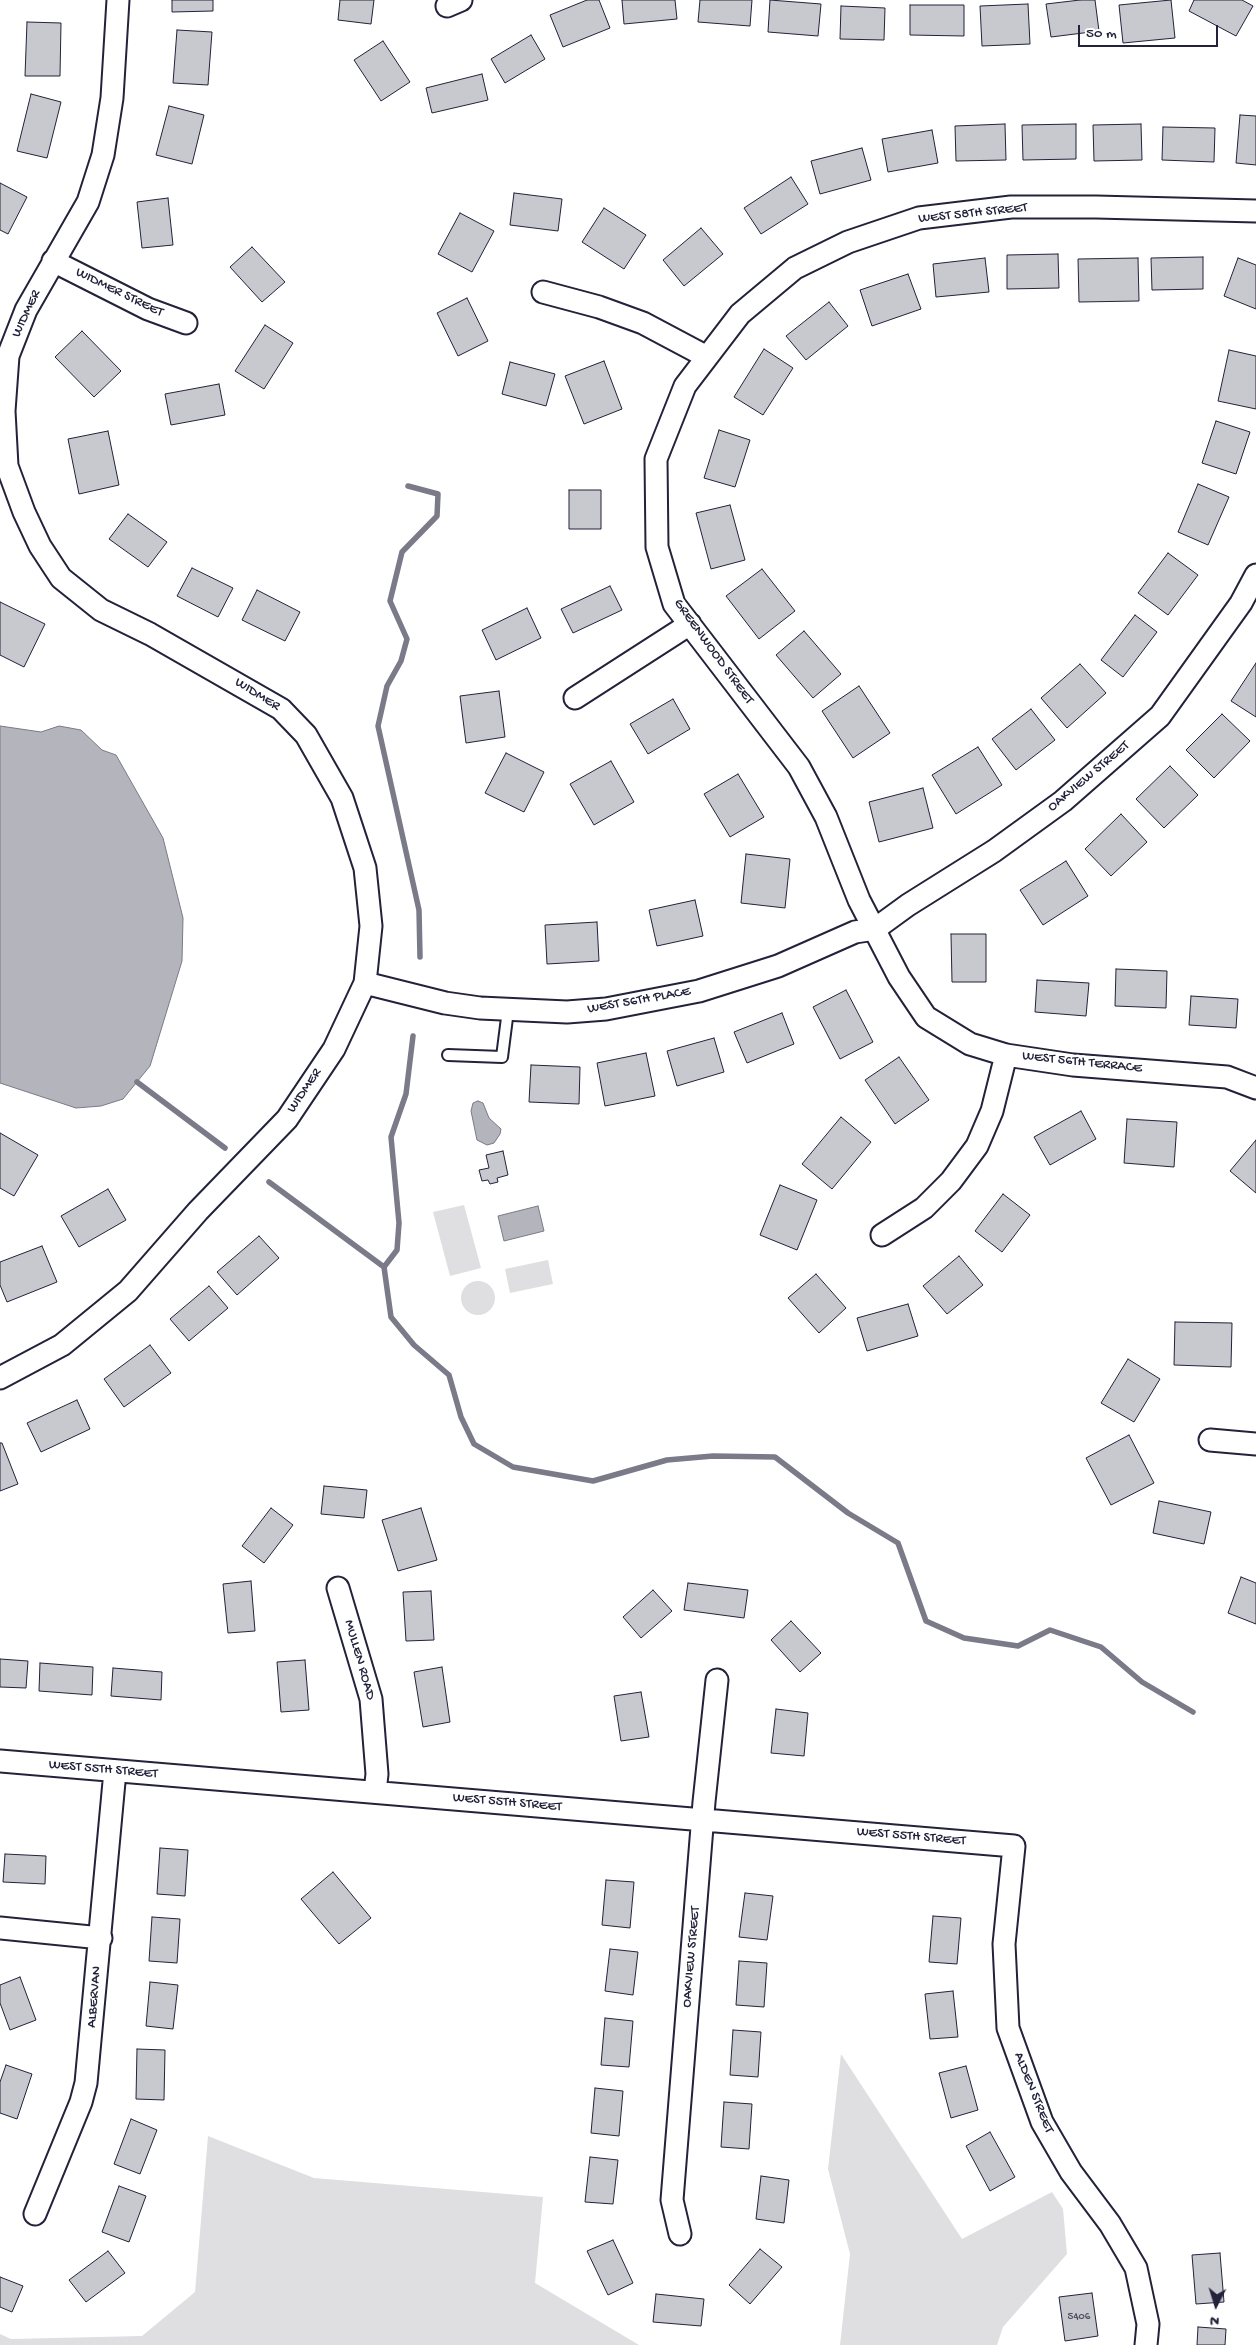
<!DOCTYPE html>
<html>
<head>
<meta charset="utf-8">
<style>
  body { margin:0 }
  #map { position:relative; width:1256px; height:2345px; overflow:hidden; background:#fff; font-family:"Gochi Hand",sans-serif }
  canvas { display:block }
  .north { position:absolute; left:1191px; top:2280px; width:50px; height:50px; -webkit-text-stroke:4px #fff; paint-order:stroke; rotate:185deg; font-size:14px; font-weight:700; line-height:20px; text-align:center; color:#22223b }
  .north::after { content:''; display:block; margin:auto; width:18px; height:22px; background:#22223b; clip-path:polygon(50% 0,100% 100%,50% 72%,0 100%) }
  .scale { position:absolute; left:1078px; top:25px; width:140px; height:22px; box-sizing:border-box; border:2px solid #22223b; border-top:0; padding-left:6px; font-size:15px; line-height:18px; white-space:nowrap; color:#22223b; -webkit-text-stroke:4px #fff; paint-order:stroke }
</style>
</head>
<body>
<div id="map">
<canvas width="1256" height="2345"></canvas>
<div class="north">N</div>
<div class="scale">50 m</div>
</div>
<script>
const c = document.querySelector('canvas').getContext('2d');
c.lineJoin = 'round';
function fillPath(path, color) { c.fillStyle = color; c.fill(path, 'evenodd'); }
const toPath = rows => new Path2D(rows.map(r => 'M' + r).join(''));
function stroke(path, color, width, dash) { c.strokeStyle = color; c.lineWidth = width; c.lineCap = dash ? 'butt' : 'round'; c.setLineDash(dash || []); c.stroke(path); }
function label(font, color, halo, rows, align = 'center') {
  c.font = font + ' "Gochi Hand",sans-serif'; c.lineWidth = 4.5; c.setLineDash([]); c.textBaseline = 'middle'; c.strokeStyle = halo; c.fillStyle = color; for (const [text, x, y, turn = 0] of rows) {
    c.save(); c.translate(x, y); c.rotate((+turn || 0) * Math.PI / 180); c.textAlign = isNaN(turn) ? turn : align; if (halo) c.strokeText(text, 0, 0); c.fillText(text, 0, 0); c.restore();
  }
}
fillPath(toPath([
  [464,1205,481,1268,450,1276,433,1212],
  [548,1260,553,1284,510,1293,505,1269],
  '461 1298a17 17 0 1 1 34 0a17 17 0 1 1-34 0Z',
  [841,2054,962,2239,1052,2192,1063,2209,1067,2254,1003,2327,997,2345,840,2345,850,2254,828,2169],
  [208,2136,314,2178,543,2197,535,2283,639,2345,0,2345,0,2334,11,2339,142,2336,195,2292]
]), '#dfdfe2');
const water = toPath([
  [0,726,41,732,59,726,81,730,102,750,116,755,163,838,183,918,182,961,150,1066,123,1099,101,1106,76,1108,0,1083,0,726],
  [478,1101,483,1103,489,1118,501,1129,500,1134,494,1143,487,1145,477,1140,471,1111,473,1103,478,1101],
  [538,1206,544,1231,504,1241,498,1216,538,1206]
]);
fillPath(water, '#b4b4bc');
stroke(water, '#7a7a88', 1);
stroke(toPath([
  [408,486,438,494,437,516,402,552,390,601,407,639,401,661,387,686,378,726,419,910,420,957],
  [137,1082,225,1148],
  [269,1182,384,1267,391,1317,414,1345,449,1375,461,1417,474,1444,513,1467,593,1481,667,1460,713,1456,775,1457,848,1513,898,1543,926,1621,964,1638,1018,1646,1050,1630,1101,1647,1142,1682,1193,1712],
  [384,1267,397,1250,399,1223,391,1137,406,1094,413,1036]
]), '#7a7a88', 5.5);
const building = toPath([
  [172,0,213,0,213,11,172,12,172,0],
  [340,0,374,0,371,24,338,20,340,0],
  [587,0,599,0,610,28,563,47,550,15,587,0],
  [622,0,675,0,677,19,624,24,622,0],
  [700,0,752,0,750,26,698,22,700,0],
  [770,0,821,4,818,36,768,32,770,0],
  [1080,0,1095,0,1099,31,1051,37,1046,4,1080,0],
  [1171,0,1175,38,1123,43,1119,5,1171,0],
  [1194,0,1242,0,1253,6,1236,36,1189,11,1194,0],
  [1028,4,1030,44,982,46,980,6,1028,4],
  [910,5,964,5,964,36,910,35,910,5],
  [841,6,885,8,884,40,840,39,841,6],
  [27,22,61,23,60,76,25,76,27,22],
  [177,30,212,32,208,85,173,83,177,30],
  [531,35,545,59,505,83,491,59,531,35],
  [383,41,410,82,381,101,354,60,383,41],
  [482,74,488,100,432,113,426,88,482,74],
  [31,94,61,102,47,158,17,151,31,94],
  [169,106,204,115,192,164,156,155,169,106],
  [1240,115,1256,116,1256,165,1236,163,1240,115],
  [1005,124,1006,160,956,161,955,126,1005,124],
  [1076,124,1076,159,1023,160,1022,125,1076,124],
  [1141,124,1142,160,1094,161,1093,125,1141,124],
  [1163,127,1215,128,1214,162,1162,160,1163,127],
  [932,130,938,163,888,172,882,139,932,130],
  [862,148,871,180,820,194,811,161,862,148],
  [791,177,808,204,761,234,744,208,791,177],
  [0,183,27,197,8,234,0,230,0,183],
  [514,193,562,199,558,231,510,225,514,193],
  [168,198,173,245,142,248,137,202,168,198],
  [604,208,646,235,624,269,582,242,604,208],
  [460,213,494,231,472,272,438,254,460,213],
  [701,228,723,254,684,286,663,260,701,228],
  [252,247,285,282,262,302,230,267,252,247],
  [1058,254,1059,288,1007,289,1007,255,1058,254],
  [1203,257,1203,289,1152,290,1151,258,1203,257],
  [985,258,989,292,936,297,933,264,985,258],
  [1138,258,1139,301,1079,302,1078,259,1138,258],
  [1238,258,1256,265,1256,309,1224,296,1238,258],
  [908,274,921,309,872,326,860,290,908,274],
  [467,298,488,341,458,356,437,313,467,298],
  [829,302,848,326,806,360,786,336,829,302],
  [265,325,293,343,264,389,235,371,265,325],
  [82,331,121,371,94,397,55,357,82,331],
  [764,349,793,368,763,415,734,397,764,349],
  [1229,350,1256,356,1256,409,1218,401,1229,350],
  [604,361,622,409,584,424,565,376,604,361],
  [510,362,555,374,546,406,502,394,510,362],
  [219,384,225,415,171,425,165,394,219,384],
  [1216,421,1250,432,1236,474,1202,463,1216,421],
  [719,430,750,440,735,487,704,478,719,430],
  [108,431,119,485,79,494,68,439,108,431],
  [1198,484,1229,497,1208,545,1178,532,1198,484],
  [569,490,601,490,601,529,569,529,569,490],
  [730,505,745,560,711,569,696,513,730,505],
  [128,514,167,542,148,567,109,539,128,514],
  [1168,553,1198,575,1168,615,1138,593,1168,553],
  [192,568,233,588,218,617,177,596,192,568],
  [762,569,795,611,759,639,726,596,762,569],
  [610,586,622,610,573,633,561,609,610,586],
  [257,590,300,612,285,641,242,620,257,590],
  [0,602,45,624,24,667,0,655,0,602],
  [527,608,541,638,496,660,482,630,527,608],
  [1135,615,1157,632,1123,677,1101,660,1135,615],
  [804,631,841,674,813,698,776,655,804,631],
  [1256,663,1256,717,1231,701,1256,663],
  [1080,664,1106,693,1067,728,1041,698,1080,664],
  [859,686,890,733,853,758,822,711,859,686],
  [499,691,505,737,466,743,460,696,499,691],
  [673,699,690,729,648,754,630,724,673,699],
  [1031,709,1055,740,1016,770,992,739,1031,709],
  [1222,714,1250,741,1214,778,1186,750,1222,714],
  [978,747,1002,785,956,814,932,775,978,747],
  [506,753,544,772,524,812,485,793,506,753],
  [611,761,634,802,594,825,570,784,611,761],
  [1170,766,1198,795,1164,828,1136,799,1170,766],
  [738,774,764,817,730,837,704,794,738,774],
  [923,788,933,828,879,842,869,802,923,788],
  [1121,814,1147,842,1111,876,1085,849,1121,814],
  [746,854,790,859,785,908,741,903,746,854],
  [1066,861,1088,896,1043,925,1020,890,1066,861],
  [695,900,703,936,657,946,649,910,695,900],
  [597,922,599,961,547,964,545,925,597,922],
  [951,934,986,934,986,982,952,982,951,934],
  [1116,969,1167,971,1166,1008,1115,1006,1116,969],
  [1037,980,1089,983,1086,1016,1035,1012,1037,980],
  [846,990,873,1042,840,1059,813,1007,846,990],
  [1191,996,1238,999,1236,1028,1189,1025,1191,996],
  [782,1013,794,1044,747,1063,734,1032,782,1013],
  [714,1038,724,1072,677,1086,667,1051,714,1038],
  [646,1053,655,1096,605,1106,597,1063,646,1053],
  [899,1057,929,1100,895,1124,865,1080,899,1057],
  [531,1065,580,1067,579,1104,529,1102,531,1065],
  [1081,1111,1096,1139,1050,1165,1034,1137,1081,1111],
  [841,1117,871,1142,832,1189,802,1164,841,1117],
  [1127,1119,1177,1122,1174,1167,1124,1163,1127,1119],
  [0,1133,38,1155,14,1196,0,1188,0,1133],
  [1256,1140,1256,1193,1230,1171,1256,1140],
  [503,1151,508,1175,497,1178,498,1182,490,1184,488,1180,482,1181,479,1170,489,1168,486,1155,503,1151],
  [780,1185,817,1200,797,1250,760,1235,780,1185],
  [108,1189,126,1220,79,1247,61,1216,108,1189],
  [1003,1194,1030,1215,1002,1252,975,1231,1003,1194],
  [259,1236,279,1258,237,1295,217,1272,259,1236],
  [42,1246,57,1282,7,1302,0,1285,0,1262,42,1246],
  [959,1256,983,1285,947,1314,923,1286,959,1256],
  [816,1274,846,1308,819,1333,788,1298,816,1274],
  [209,1286,228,1308,189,1341,170,1319,209,1286],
  [908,1304,918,1336,867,1351,857,1318,908,1304],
  [1175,1322,1232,1323,1231,1367,1174,1365,1175,1322],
  [150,1345,171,1373,124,1407,104,1379,150,1345],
  [1128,1359,1160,1379,1134,1422,1101,1403,1128,1359],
  [77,1400,90,1429,41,1452,27,1423,77,1400],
  [1129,1435,1154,1483,1111,1505,1086,1458,1129,1435],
  [0,1443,2,1443,18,1484,0,1491,0,1443],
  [324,1486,367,1490,364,1518,321,1514,324,1486],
  [1159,1501,1211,1512,1204,1544,1153,1533,1159,1501],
  [271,1508,293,1525,264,1563,242,1546,271,1508],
  [421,1508,437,1560,398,1571,382,1520,421,1508],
  [1241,1577,1256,1583,1256,1624,1228,1613,1241,1577],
  [251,1581,255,1631,228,1633,223,1584,251,1581],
  [688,1583,748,1590,744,1618,684,1610,688,1583],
  [653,1590,672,1611,641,1638,623,1617,653,1590],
  [431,1591,434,1640,406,1641,403,1592,431,1591],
  [791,1621,821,1653,800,1672,771,1640,791,1621],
  [0,1659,28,1661,26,1688,0,1687,0,1659],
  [305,1660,309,1710,281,1712,277,1662,305,1660],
  [40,1663,93,1667,92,1695,39,1691,40,1663],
  [442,1667,450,1722,423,1727,414,1672,442,1667],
  [113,1668,162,1672,161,1700,111,1696,113,1668],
  [641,1692,649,1737,621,1741,614,1696,641,1692],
  [776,1709,808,1713,804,1756,771,1753,776,1709],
  [160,1848,188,1850,185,1896,157,1894,160,1848],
  [5,1854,46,1856,45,1884,3,1882,5,1854],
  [333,1872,371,1918,339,1944,301,1899,333,1872],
  [606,1880,634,1882,630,1928,602,1925,606,1880],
  [745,1893,773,1896,767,1940,739,1937,745,1893],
  [933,1916,961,1918,957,1964,929,1962,933,1916],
  [152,1917,180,1919,177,1963,149,1961,152,1917],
  [610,1949,638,1952,633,1995,605,1991,610,1949],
  [739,1961,767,1963,764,2007,736,2005,739,1961],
  [20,1977,36,2020,10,2030,0,2003,0,1985,20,1977],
  [150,1982,178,1985,173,2029,146,2026,150,1982],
  [953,1991,958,2037,930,2039,925,1994,953,1991],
  [605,2018,633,2021,629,2067,601,2065,605,2018],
  [733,2030,761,2032,758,2077,730,2075,733,2030],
  [137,2049,165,2050,164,2100,136,2099,137,2049],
  [6,2065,32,2074,17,2119,0,2113,0,2082,6,2065],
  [966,2066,978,2110,951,2118,939,2073,966,2066],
  [595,2088,623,2091,619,2136,591,2133,595,2088],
  [724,2102,752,2104,749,2149,721,2147,724,2102],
  [131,2119,157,2130,140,2174,114,2164,131,2119],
  [990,2132,1015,2177,990,2191,966,2146,990,2132],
  [590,2157,618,2160,613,2204,585,2202,590,2157],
  [761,2176,789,2180,784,2223,756,2219,761,2176],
  [119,2186,146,2196,129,2242,102,2232,119,2186],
  [613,2240,633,2283,608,2295,587,2251,613,2240],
  [760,2249,782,2267,750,2304,729,2285,760,2249],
  [108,2251,125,2273,86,2302,69,2280,108,2251],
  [1220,2253,1224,2302,1196,2304,1192,2255,1220,2253],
  [0,2277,23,2286,12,2312,0,2307,0,2277],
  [1092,2293,1098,2336,1065,2341,1059,2297,1092,2293],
  [656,2294,704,2299,701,2326,653,2322,656,2294],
  [1198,2327,1226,2329,1225,2345,1197,2345,1198,2327]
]);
fillPath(building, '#c8c8cf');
stroke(building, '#22223b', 1);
const lane = toPath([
  [448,1055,502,1057,508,1010]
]);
const street = toPath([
  [447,6,461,0],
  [1256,211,1096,207,1011,207,919,218,848,242,795,268,740,314,685,386,656,459,657,547,674,604,799,767,826,817,859,900,899,977,926,1017,970,1044,1006,1055,1073,1065,1227,1077,1256,1088],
  [53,261,148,309,186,323],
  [543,292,599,307,643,323,707,357],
  [575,698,690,624],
  [365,983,445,1003,480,1008,567,1012,606,1009,699,991,778,966,855,932,875,929,908,905,994,851,1063,801,1160,716,1241,603,1256,575],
  [882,1235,924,1208,951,1181,977,1146,992,1111,1006,1055],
  [0,1378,62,1345,128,1291,198,1211,287,1119,334,1049,365,983,371,926,365,868,342,798,306,735,281,709,150,634,101,610,61,578,40,546,24,512,7,466,4,411,8,356,26,310,88,202,103,155,112,98,118,0],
  [1210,1440,1256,1444],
  [338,1588,371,1699,377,1774,375,1792],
  [0,1761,1014,1846,1004,1944,1008,2028,1042,2122,1071,2172,1110,2224,1136,2268,1148,2324,1146,2345],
  [0,1928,101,1938],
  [35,2214,81,2102,86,2083,115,1771],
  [680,2234,672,2200,704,1802,717,1680]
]);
stroke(lane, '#22223b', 14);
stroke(street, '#22223b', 25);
stroke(lane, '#fff', 10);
stroke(street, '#fff', 21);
label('11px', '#4c4c60', null, [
  ["5406",1079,2317]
]);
label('14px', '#22223b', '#fff', [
  ["WEST 58TH STREET",973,214,-6],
  ["WIDMER STREET",119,293,26],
  ["WIDMER",27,314,-65],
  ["GREENWOOD STREET",713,652,54],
  ["WIDMER",257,695,32],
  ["OAKVIEW STREET",1089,777,-40],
  ["WEST 56TH PLACE",639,1001,-10],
  ["WEST 56TH TERRACE",1082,1063,6],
  ["WIDMER",305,1091,-56],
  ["MULLEN ROAD",359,1660,74],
  ["WEST 55TH STREET",103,1770,5],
  ["WEST 55TH STREET",507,1803,5],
  ["WEST 55TH STREET",911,1837,5],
  ["OAKVIEW STREET",692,1957,-85],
  ["ALBERVAN",95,1997,-85],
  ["ALDEN STREET",1033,2093,68]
]);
</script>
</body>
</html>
